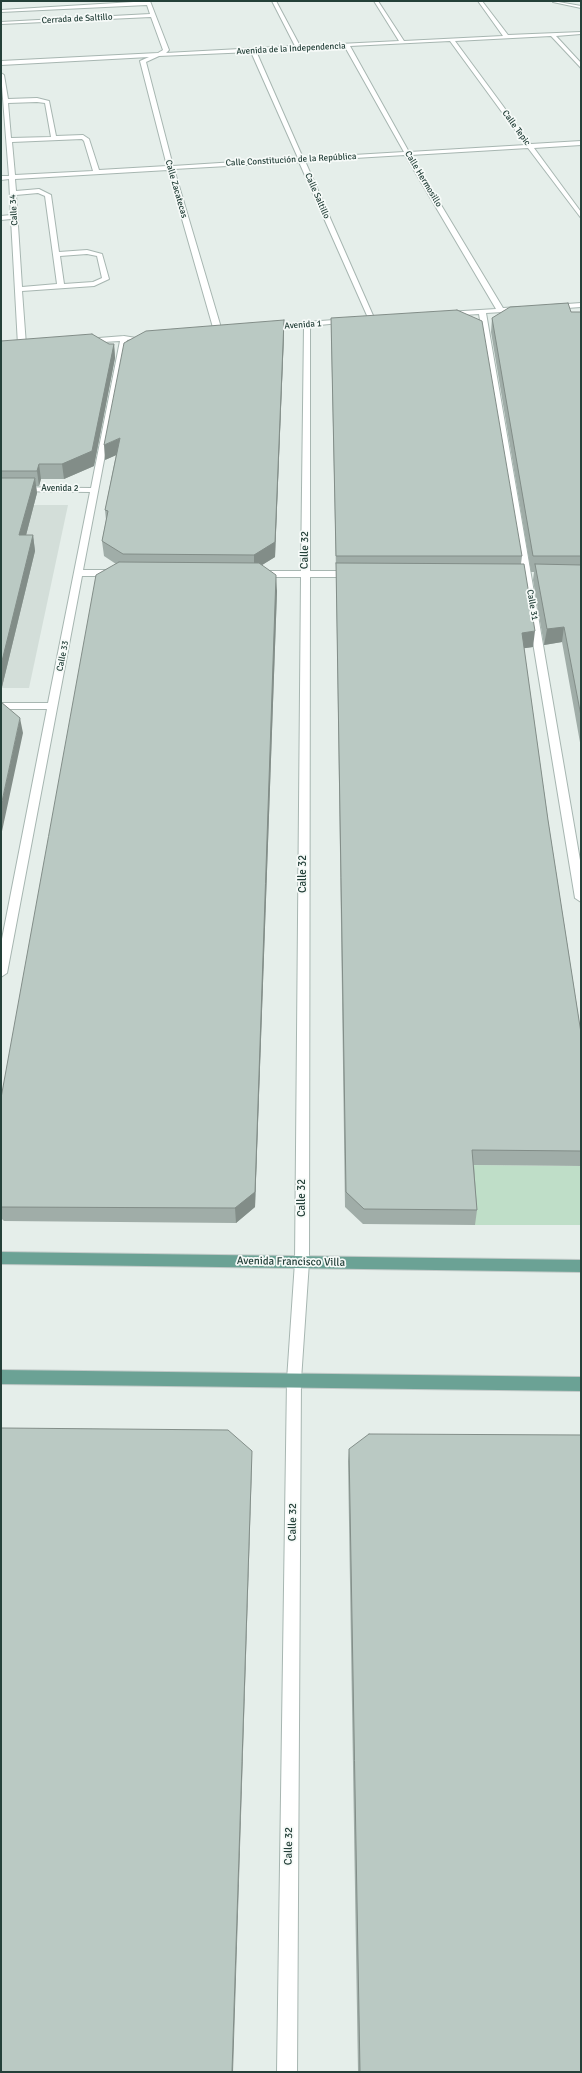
<!DOCTYPE html>
<html>
<head>
<meta charset="utf-8">
<style>
  body { margin:0 }
  #map { position:relative; width:582px; height:2073px; overflow:hidden; background:#e5eeea; font-family:Signika,sans-serif }
  canvas { display:block }
  .frame { position:absolute; inset:0; border:2px solid #244039; pointer-events:none }
</style>
</head>
<body>
<div id="map">
<canvas width="582" height="2073"></canvas>
<div class="frame"></div>
</div>
<script>
const c = document.querySelector('canvas').getContext('2d');
c.lineJoin = 'round';
function fillPath(path, color) { c.fillStyle = color; c.fill(path, 'evenodd'); }
const toPath = rows => new Path2D(rows.map(r => 'M' + r).join(''));
function stroke(path, color, width, dash) { c.strokeStyle = color; c.lineWidth = width; c.lineCap = dash ? 'butt' : 'round'; c.setLineDash(dash || []); c.stroke(path); }
function label(font, color, halo, rows, align = 'center') {
  c.font = font + ' Signika,sans-serif'; c.lineWidth = 3.5; c.setLineDash([]); c.textBaseline = 'middle'; c.strokeStyle = halo; c.fillStyle = color; for (const [text, x, y, turn = 0] of rows) {
    c.save(); c.translate(x, y); c.rotate((+turn || 0) * Math.PI / 180); c.textAlign = isNaN(turn) ? turn : align; if (halo) c.strokeText(text, 0, 0); c.fillText(text, 0, 0); c.restore();
  }
}
fillPath(toPath([
  [1,505,68,505,29,688,1,688]
]), '#d3ded9');
fillPath(toPath([
  [470,1165,581,1166,581,1225,475,1225]
]), '#bfdec8');
const minor = toPath([
  [150,1,169,50,166,53,295,46,272,1,276,1,300,46,399,41,374,1,378,1,404,41,503,36,478,1,482,1,508,35,581,32,581,34,556,36,581,63,581,68,551,36,455,41,531,144,581,141,581,145,534,148,581,212,581,218,528,148,411,155,503,308,520,307,523,309,520,311,486,313,581,866,581,902,575,898,479,314,447,316,444,314,447,312,496,309,405,155,305,161,375,320,372,322,369,320,299,162,174,169,222,331,218,333,214,331,168,170,15,179,16,191,39,189,51,195,59,252,87,250,102,254,109,279,94,286,22,291,26,345,22,347,18,345,11,219,1,220,1,216,11,215,9,179,1,180,1,176,9,176,1,73,4,75,8,99,37,98,49,101,56,136,83,135,89,139,99,170,167,166,140,61,149,57,1,65,1,61,158,53,163,50,151,17,1,24,1,22,150,14,147,5,1,12,1,10,150,1],
  [450,41,526,145,409,152,350,46,450,41],
  [345,47,404,152,303,158,256,51,345,47],
  [251,52,298,158,173,166,146,62,159,56,251,52],
  [37,102,45,103,51,137,11,138,8,103,37,102],
  [82,139,84,141,93,171,15,175,12,142,82,139],
  [38,193,45,196,57,284,22,287,16,195,38,193],
  [87,254,97,256,102,278,93,282,64,284,60,256,87,254],
  [553,1,581,6,581,8,553,2,553,1],
  [581,303,581,307,553,309,550,307,553,305,581,303],
  [347,319,350,321,349,322,310,326,310,571,352,571,356,574,352,577,310,577,309,1262,301,1380,297,2072,277,2072,287,1380,295,1262,301,577,258,577,254,574,258,571,301,571,304,326,268,329,265,327,268,325,347,319],
  [124,336,136,338,127,340,83,570,116,570,120,573,116,576,82,576,7,973,1,977,1,944,47,709,1,709,1,703,48,703,90,492,1,491,1,487,91,488,120,341,86,343,82,341,86,339,124,336]
]);
const major = toPath([
  [1,1252,581,1260,581,1272,1,1264,1,1252],
  [1,1370,581,1377,581,1391,1,1384,1,1370]
]);
stroke(minor, '#a7b6b1', 2);
stroke(major, '#c2cac8', 2);
fillPath(minor, '#fff');
fillPath(major, '#6ba295');
fillPath(toPath([
  [571,312,581,312,581,748,562,642,544,645,533,580,534,572,531,572,491,332,492,318],
  [331,318,522,556,521,564,533,647,524,648,548,820,581,1033,581,1166,474,1165,477,1210,475,1225,363,1224,345,1207,336,571,331,332],
  [284,334,275,557,262,565,277,591,255,1207,236,1223,4,1221,1,1218,1,1098,116,564,104,556,102,541,106,520,105,510,116,455,105,460],
  [1,341,114,344,115,358,94,466,64,479,41,479,39,486,36,486,37,493,26,535,33,535,35,551,2,687,1,687],
  [349,1449,581,2072,358,2072,348,1461]
]), '#a0ada8');
fillPath(toPath([
  [284,320,284,334,275,557,254,570,254,555],
  [114,344,115,358,94,466,64,479,62,464],
  [120,438,121,453,105,460,104,445],
  [39,464,41,479,39,486,37,471],
  [35,478,37,493,22,551,19,535],
  [33,535,35,551,2,687,1,681,1,665],
  [276,575,277,591,255,1207,236,1223,235,1208],
  [564,627,562,642,544,645,547,629],
  [535,631,533,647,519,649,522,633],
  [20,718,23,733,1,836,1,806],
  [252,1451,252,1463,233,2072,232,2072]
]), '#828d88');
const building = toPath([
  [568,303,571,312,581,312,581,556,533,556,492,318,510,307,568,303],
  [457,310,482,321,522,556,336,556,331,318,457,310],
  [284,320,275,542,254,555,123,554,102,541,108,511,105,510,120,438,104,445,124,343,146,331,284,320],
  [92,334,109,344,114,344,92,451,62,464,39,464,37,471,1,471,1,341,92,334],
  [1,478,35,478,19,535,33,535,1,665,1,478],
  [119,562,259,563,276,575,255,1192,235,1208,1,1207,1,1098,96,575,119,562],
  [336,563,524,564,535,631,522,633,548,820,581,1033,581,1151,472,1150,477,1210,364,1209,346,1192,336,563],
  [535,564,581,565,581,716,564,627,547,629,535,564],
  [1,702,20,718,1,806,1,702],
  [1,1428,228,1430,252,1451,232,2072,1,2072,1,1428],
  [369,1434,581,1435,581,2072,360,2072,349,1449,369,1434]
]);
fillPath(building, '#bac9c3');
stroke(building, '#828d88', 1);
label('9px', '#244039', '#f6faf8', [
  ["Cerrada de Saltillo",77,19,-3],
  ["Avenida de la Independencia",291,49,-3],
  ["Calle Tepic",516,128,54],
  ["Calle Constitución de la República",291,160,-3],
  ["Calle Hermosillo",423,179,59],
  ["Calle Zacatecas",176,189,74],
  ["Calle Saltillo",317,196,66],
  ["Calle 34",14,210,-94],
  ["Avenida 1",303,325,-4],
  ["Avenida 2",60,489],
  ["Calle 31",532,605,80],
  ["Calle 33",63,656,-79]
]);
label('11px', '#244039', '#f6faf8', [
  ["Calle 32",305,550,-89],
  ["Calle 32",303,874,-90],
  ["Calle 32",302,1198,-90],
  ["Avenida Francisco Villa",291,1262,1],
  ["Calle 32",293,1522,-89],
  ["Calle 32",289,1846,-89]
]);
</script>
</body>
</html>
